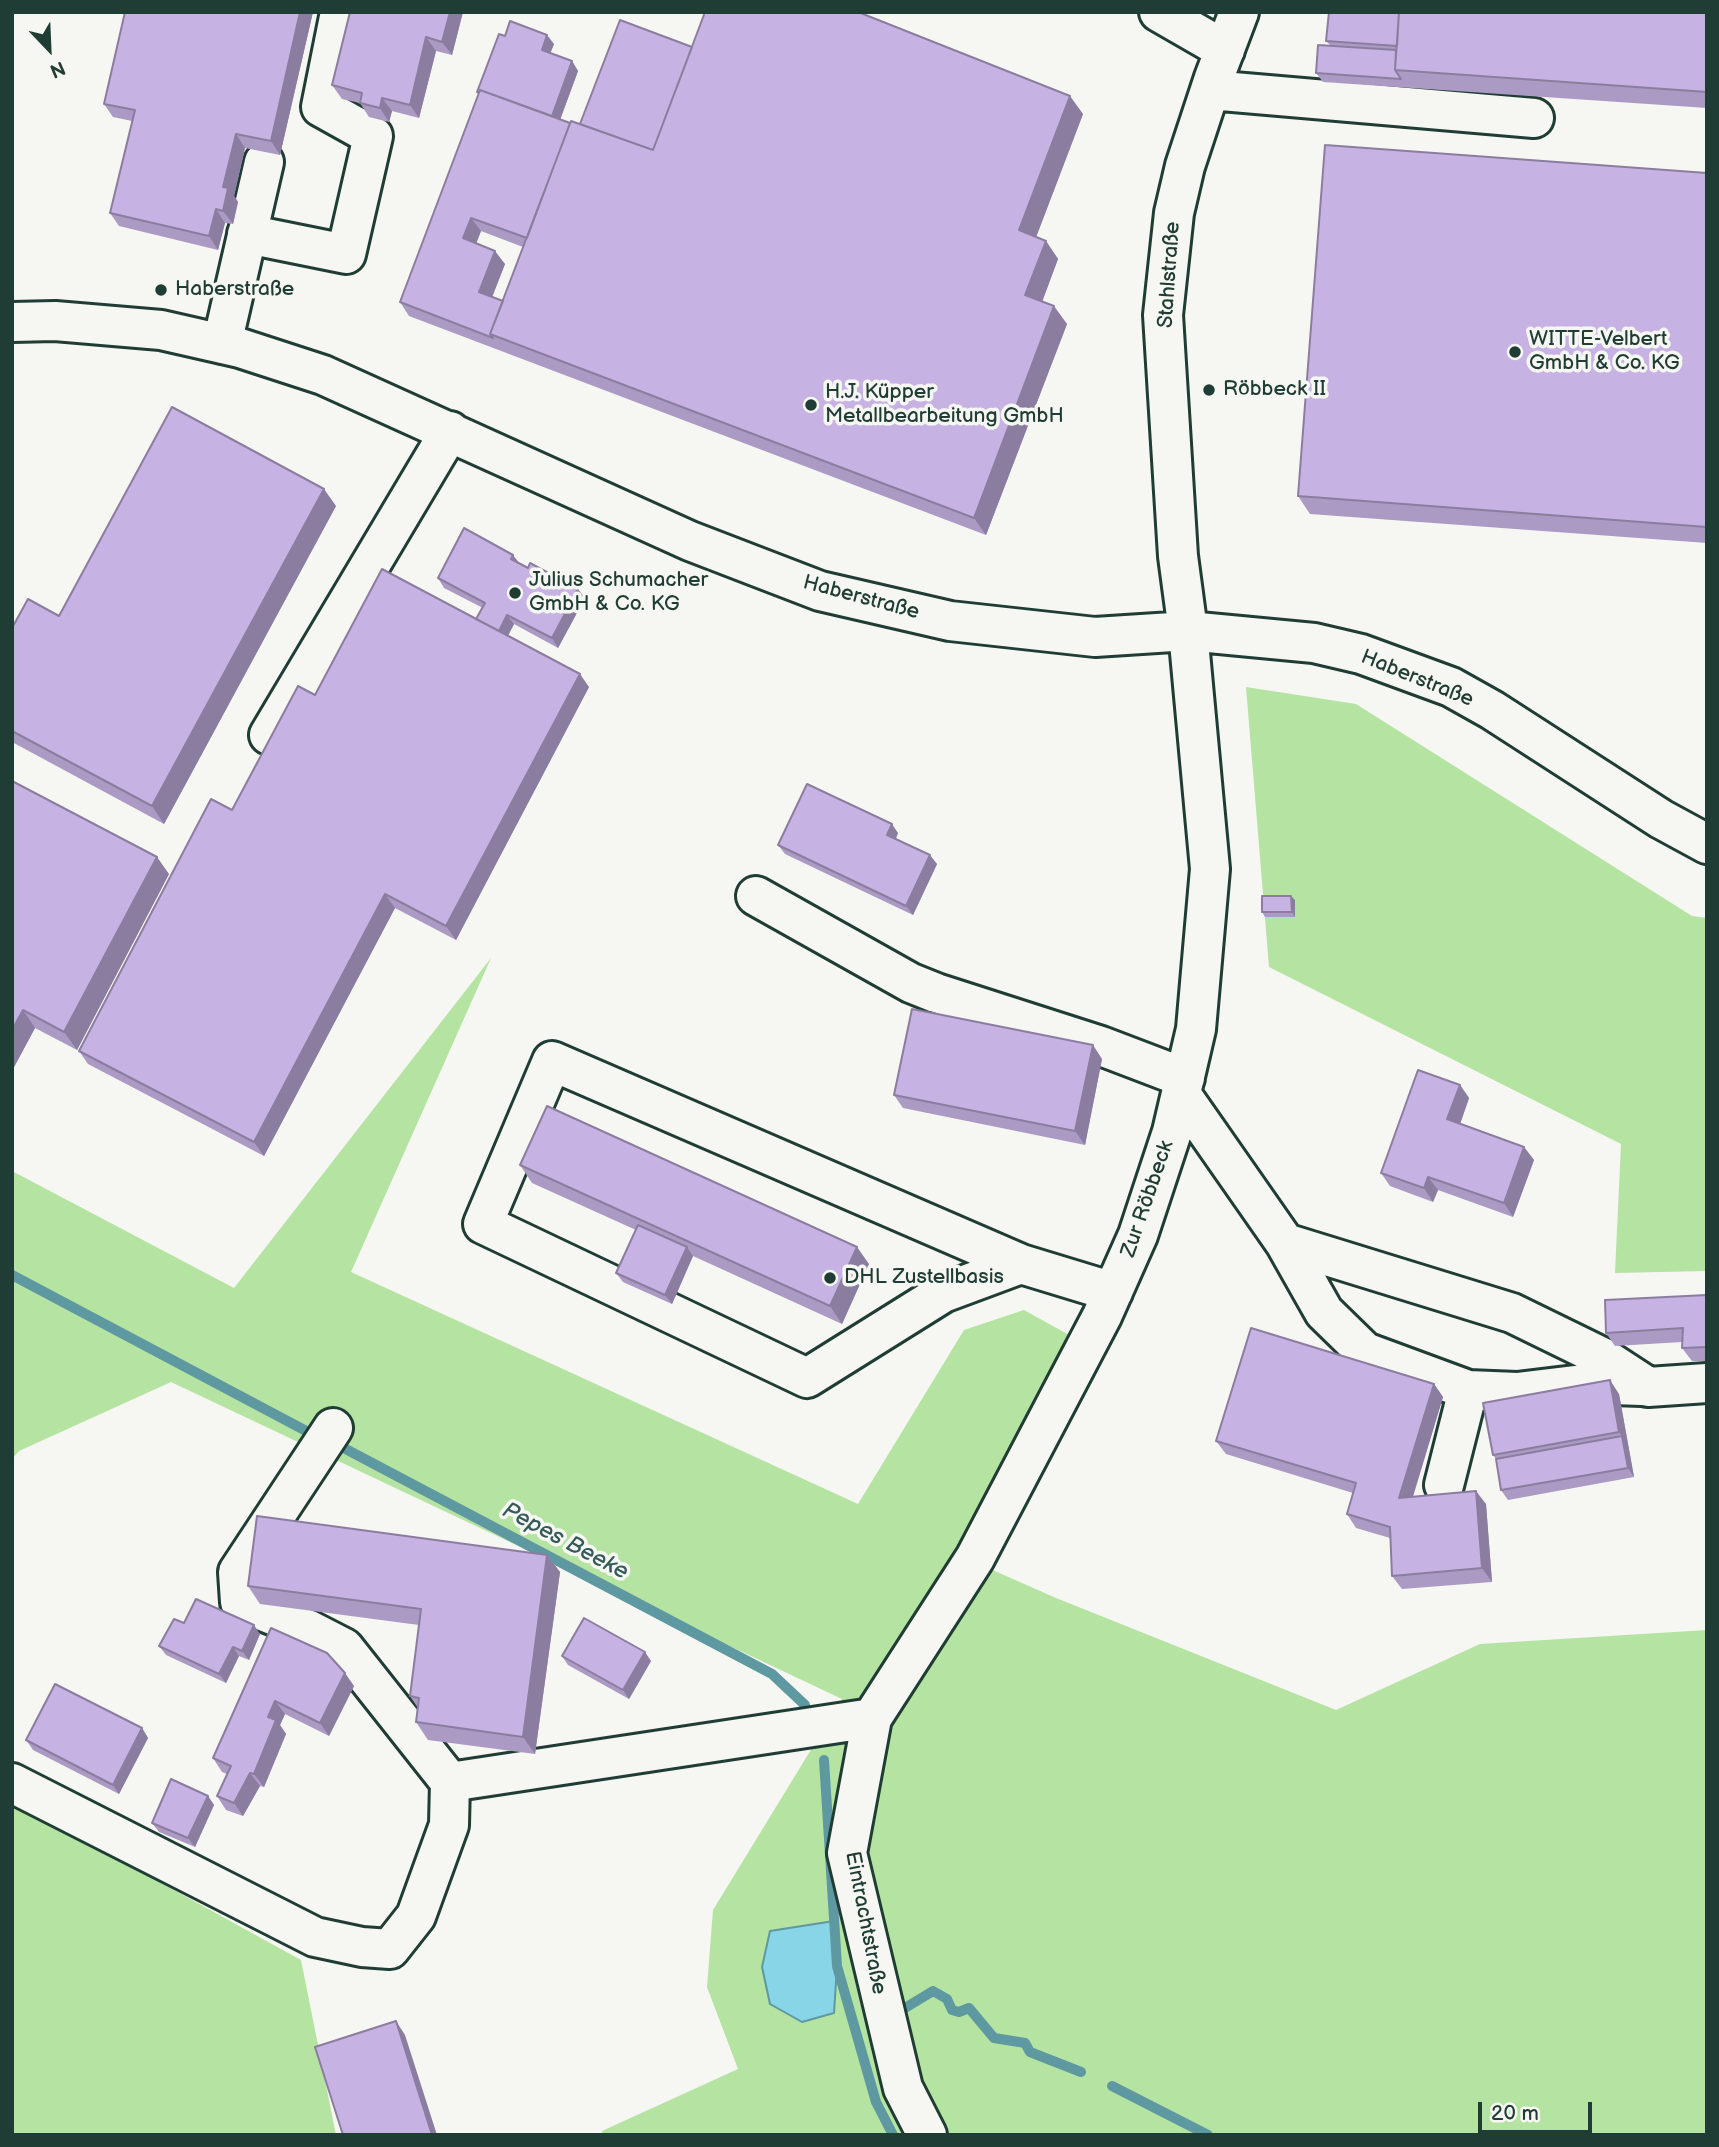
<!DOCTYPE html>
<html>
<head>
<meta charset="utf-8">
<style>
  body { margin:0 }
  #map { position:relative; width:1719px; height:2147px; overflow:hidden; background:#f6f6f2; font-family:"Balsamiq Sans",sans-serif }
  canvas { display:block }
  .frame { position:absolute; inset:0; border:14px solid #1f3d34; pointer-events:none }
  .north { position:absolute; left:14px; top:14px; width:70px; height:70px; -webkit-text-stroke:5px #f6f6f2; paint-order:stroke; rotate:157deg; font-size:19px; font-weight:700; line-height:28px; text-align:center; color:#1f3d34 }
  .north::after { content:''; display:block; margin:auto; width:24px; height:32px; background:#1f3d34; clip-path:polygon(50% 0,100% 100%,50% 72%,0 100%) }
  .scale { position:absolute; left:1478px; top:2102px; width:114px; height:32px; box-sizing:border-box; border:4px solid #1f3d34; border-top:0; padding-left:9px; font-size:21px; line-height:24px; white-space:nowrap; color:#1f3d34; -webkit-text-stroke:5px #f6f6f2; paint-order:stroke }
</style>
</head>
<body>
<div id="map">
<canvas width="1719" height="2147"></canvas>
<div class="frame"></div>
<div class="north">N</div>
<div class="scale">20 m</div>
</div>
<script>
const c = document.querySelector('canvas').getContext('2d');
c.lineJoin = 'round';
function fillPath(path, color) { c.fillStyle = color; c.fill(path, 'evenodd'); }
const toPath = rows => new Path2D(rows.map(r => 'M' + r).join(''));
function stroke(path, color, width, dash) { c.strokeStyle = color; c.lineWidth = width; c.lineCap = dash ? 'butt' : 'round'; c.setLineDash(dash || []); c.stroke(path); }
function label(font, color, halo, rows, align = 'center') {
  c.font = font + ' "Balsamiq Sans",sans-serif'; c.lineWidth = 7; c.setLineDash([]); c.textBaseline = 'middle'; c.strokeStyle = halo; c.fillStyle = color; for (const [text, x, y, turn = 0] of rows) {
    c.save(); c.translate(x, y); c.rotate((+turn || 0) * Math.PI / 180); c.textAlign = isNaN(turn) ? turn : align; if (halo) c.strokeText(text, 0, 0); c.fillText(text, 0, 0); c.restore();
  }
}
fillPath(toPath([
  [1246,687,1356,704,1692,916,1707,918,1707,1271,1615,1273,1621,1144,1269,967],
  [491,958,351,1272,858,1504,964,1330,1024,1310,1071,1336,954,1553,1056,1598,1336,1710,1480,1644,1707,1630,1707,2135,603,2135,602,2131,738,2069,707,1987,713,1910,842,1699,171,1382,19,1451,12,1459,12,1171,234,1288],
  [12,1801,301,1960,336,2135,12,2135]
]), '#b5e3a1');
const water = toPath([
  [834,1921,837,1966,834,2013,802,2022,770,2004,762,1967,770,1931,834,1921]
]);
fillPath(water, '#88d5e8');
stroke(water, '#5e98a0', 2);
stroke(toPath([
  [12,1275,310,1433],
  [340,1446,772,1674,805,1705],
  [824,1760,837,1966,876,2102,893,2135],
  [905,2008,933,1991,947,1999,952,2010,959,2012,969,2008,994,2038,1025,2043,1030,2052,1081,2072],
  [1112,2086,1208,2135]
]), '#5e98a0', 10);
const minor = toPath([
  [1159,12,1225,50],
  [1210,90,1534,118],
  [247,234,346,254,373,136,321,107,340,12],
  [12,322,55,321,161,330,240,348,323,375,690,541,820,591,950,621,1095,637,1188,631,1314,643,1361,654,1451,687,1492,710,1661,819,1707,844],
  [222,344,264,162],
  [269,735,450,431],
  [756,896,911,983,936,993,1101,1046,1185,1078],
  [1181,1094,1285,1243,1512,1313,1602,1357,1648,1387,1707,1383],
  [1285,1243,1324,1312,1365,1352,1468,1390,1444,1485],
  [1021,1264,943,1293,807,1378,483,1224,552,1061,1021,1264,1113,1292],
  [1468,1390,1517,1392,1583,1384,1642,1386],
  [333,1428,238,1572,240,1602,307,1629,344,1648,450,1782],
  [12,1783,315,1937,362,1947,390,1949,416,1916,449,1825,450,1782,872,1718],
  [927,2135,903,2088,847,1853,872,1718,975,1558,1102,1316,1138,1235,1172,1132,1196,1029,1210,869,1188,631,1178,556,1163,315,1174,213,1185,166,1214,78,1239,12]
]);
stroke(minor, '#1f3d34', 44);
stroke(minor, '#f6f6f2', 38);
fillPath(toPath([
  [313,12,280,155,245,148,234,196,238,202,233,224,225,223,218,250,119,226,110,213,132,121,113,117,104,104],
  [463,12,452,55,436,51,419,118,392,111,389,122,369,117,360,103,342,99,332,85],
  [1707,12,1707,108,1323,82,1316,73,1330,45,1326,41],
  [505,36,554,44,550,53,572,61,578,71,560,120,570,123,580,124,692,47,1083,114,1036,237,1046,241,1058,259,1042,301,1067,324,986,535,409,316,400,302,479,94,477,92],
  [481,231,523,247,503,301,492,297,505,264,476,243],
  [1707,173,1707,543,1310,514,1298,496],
  [336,506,164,824,12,742,12,628,59,616],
  [520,564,585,598,558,648,514,624,508,636,589,687,456,940,395,908,264,1156,88,1064,79,1051,232,810,315,695,476,619,483,608,444,588,438,578],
  [12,781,169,874,77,1050,35,1028,13,1069,12,1069],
  [898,833,896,839,937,864,913,915,785,854,778,845],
  [1295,900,1295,917,1265,917,1262,912],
  [1102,1059,1085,1145,903,1108,894,1095],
  [1460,1085,1469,1098,1460,1124,1524,1147,1534,1160,1513,1217,1438,1190,1433,1202,1390,1186,1381,1173],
  [520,1165,869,1264,842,1324,693,1256,672,1304,623,1282,616,1273,636,1230,532,1183],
  [1707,1295,1707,1361,1692,1361,1682,1348,1682,1342,1615,1346,1606,1333],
  [1434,1384,1443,1397,1413,1497,1486,1504,1492,1582,1402,1589,1392,1576,1390,1538,1356,1528,1347,1514,1353,1493,1226,1454,1216,1441],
  [1619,1394,1634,1477,1508,1500,1501,1490,1496,1459,1493,1455],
  [547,1555,560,1572,535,1754,428,1740,416,1722,418,1708,410,1696,419,1625,260,1604,248,1586],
  [184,1623,260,1634,249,1660,239,1656,226,1683,166,1655,159,1646],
  [271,1628,354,1686,329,1736,285,1714,280,1725,286,1734,264,1787,260,1786,243,1816,226,1810,217,1796,227,1774,222,1772,213,1758],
  [562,1656,651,1661,629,1699,568,1665],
  [142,1728,148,1738,119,1794,33,1750,26,1740],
  [208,1796,214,1805,195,1847,159,1832,152,1823]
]), '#ab9ac3');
fillPath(toPath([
  [300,12,313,12,280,155,271,141],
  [450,12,463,12,452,55,442,42],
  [547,35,554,44,548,59,542,50],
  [426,37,436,51,419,118,410,105],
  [572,61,578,71,557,128,551,119],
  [1070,96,1083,114,1032,248,1019,230],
  [382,98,392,111,389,122,380,108],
  [236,134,245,148,234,196,238,202,233,224,223,211,223,187],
  [216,209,225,223,218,250,209,236],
  [471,218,481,231,473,252,463,238],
  [1046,241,1058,259,1038,313,1025,295],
  [495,251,505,264,489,305,479,292],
  [1054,306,1067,324,986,535,974,518],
  [324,489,336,506,164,824,152,806],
  [513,555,520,564,511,559],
  [578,589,585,598,558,648,552,638],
  [507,615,514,624,504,643,497,633],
  [580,674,589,687,456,940,446,926],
  [892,824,898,833,893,844,887,835],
  [930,855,937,864,913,915,906,906],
  [157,857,169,874,77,1050,64,1032],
  [385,894,395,908,264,1156,254,1142],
  [1291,896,1295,900,1295,917,1292,912],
  [23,1010,35,1028,13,1069,12,1068,12,1030],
  [1093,1045,1102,1059,1085,1145,1075,1131],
  [1460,1085,1469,1098,1457,1133,1447,1119],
  [1524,1147,1534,1160,1513,1217,1504,1203],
  [1428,1177,1438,1190,1433,1202,1424,1188],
  [687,1247,693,1256,672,1304,665,1295],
  [857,1247,869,1264,842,1324,830,1306],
  [1610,1380,1619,1394,1634,1477,1628,1468,1622,1436,1619,1432],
  [1434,1384,1443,1397,1408,1512,1399,1498],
  [1476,1491,1486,1504,1492,1582,1482,1568],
  [547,1555,560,1572,535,1754,523,1737],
  [254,1625,260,1634,249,1660,242,1651],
  [233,1647,239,1656,226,1683,219,1674],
  [645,1652,651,1661,629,1699,623,1690],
  [345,1673,354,1686,329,1736,320,1723],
  [275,1701,285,1714,280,1725,286,1734,264,1787,254,1774,268,1717],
  [142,1728,148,1738,119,1794,113,1785],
  [250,1773,260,1786,243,1816,234,1803],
  [208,1796,214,1805,195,1847,188,1838],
  [396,2021,405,2035,437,2135,432,2135]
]), '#8b7d9f');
const building = toPath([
  [125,12,300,12,271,141,236,134,223,187,228,188,223,211,216,209,209,236,110,213,135,110,104,104,125,12],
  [350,12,450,12,442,42,426,37,410,105,382,98,380,108,360,103,362,93,332,85,350,12],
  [705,12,858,12,1070,96,1019,230,1046,241,1025,295,1054,306,974,518,490,334,571,121,653,150,705,12],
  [1329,12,1399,12,1397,46,1326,41,1329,12],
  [1399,12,1707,12,1707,92,1395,70,1399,12],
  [620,20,692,47,653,150,580,124,620,20],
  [510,21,547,35,542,50,572,61,552,116,480,90,479,93,477,92,499,34,505,36,510,21],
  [1318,45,1396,50,1395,70,1401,79,1316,73,1318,45],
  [480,90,570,123,527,238,471,218,463,238,495,251,479,292,503,301,490,334,493,338,400,302,480,90],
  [1325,145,1707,173,1707,527,1298,496,1325,145],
  [172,407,324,489,152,806,12,731,12,628,28,599,59,616,172,407],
  [464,528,513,555,511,559,528,568,530,563,578,589,552,638,507,615,499,631,476,619,485,603,438,578,464,528],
  [382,569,580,674,446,926,385,894,254,1142,79,1051,211,799,232,810,298,686,315,695,382,569],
  [12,781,157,857,64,1032,23,1010,12,1030,12,781],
  [807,784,892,824,887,835,930,855,906,906,778,845,807,784],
  [1262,896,1291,896,1292,912,1262,912,1262,896],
  [912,1009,1093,1045,1075,1131,894,1095,912,1009],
  [1418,1070,1460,1085,1447,1119,1524,1147,1504,1203,1428,1177,1424,1188,1381,1173,1418,1070],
  [547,1106,857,1247,830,1306,520,1165,547,1106],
  [638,1225,687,1247,665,1295,616,1273,638,1225],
  [1707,1295,1707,1347,1682,1348,1683,1328,1606,1333,1605,1300,1707,1295],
  [1251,1328,1434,1384,1399,1498,1476,1491,1482,1568,1392,1576,1390,1527,1347,1514,1356,1483,1216,1441,1251,1328],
  [1610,1380,1619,1432,1493,1455,1483,1403,1610,1380],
  [1622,1436,1628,1468,1501,1490,1496,1459,1622,1436],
  [257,1516,547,1555,523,1737,416,1722,419,1698,410,1696,421,1609,248,1586,257,1516],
  [196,1599,254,1625,242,1651,233,1647,219,1674,159,1646,174,1619,184,1623,196,1599],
  [584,1618,645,1652,623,1690,562,1656,584,1618],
  [271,1628,327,1653,345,1673,320,1723,275,1701,268,1717,276,1720,254,1774,250,1773,234,1803,217,1796,231,1766,213,1758,271,1628],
  [55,1684,142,1728,113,1785,26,1740,55,1684],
  [171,1779,208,1796,188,1838,152,1823,171,1779],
  [396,2021,432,2135,343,2135,315,2047,396,2021]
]);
fillPath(building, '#c7b3e3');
stroke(building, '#8b7d9f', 2);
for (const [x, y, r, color] of [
  [161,290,7,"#1f3d34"],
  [1515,352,7,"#1f3d34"],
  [1209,390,7,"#1f3d34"],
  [811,405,7,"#1f3d34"],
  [515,593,7,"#1f3d34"],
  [830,1278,7,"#1f3d34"]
]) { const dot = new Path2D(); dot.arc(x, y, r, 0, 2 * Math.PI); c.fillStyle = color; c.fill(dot); stroke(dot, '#f6f6f2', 2.5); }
label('21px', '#1f3d34', '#f6f6f2', [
  ["Stahlstraße",1170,275,-86],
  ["Haberstraße",861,598,15],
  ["Haberstraße",1417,679,22],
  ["Zur Röbbeck",1148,1199,-71],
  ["Eintrachtstraße",865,1923,79]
]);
label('21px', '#1f3d34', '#f6f6f2', [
  ["Haberstraße",175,290],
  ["WITTE-Velbert",1529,340],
  ["GmbH & Co. KG",1529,364],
  ["Röbbeck II",1223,390],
  ["H.J. Küpper",825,393],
  ["Metallbearbeitung GmbH",825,417],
  ["Julius Schumacher",529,581],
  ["GmbH & Co. KG",529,605],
  ["DHL Zustellbasis",844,1278]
], 'left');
label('italic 23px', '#345b58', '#f6f6f2', [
  ["Pepes Beeke",565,1542,28]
]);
</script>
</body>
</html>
